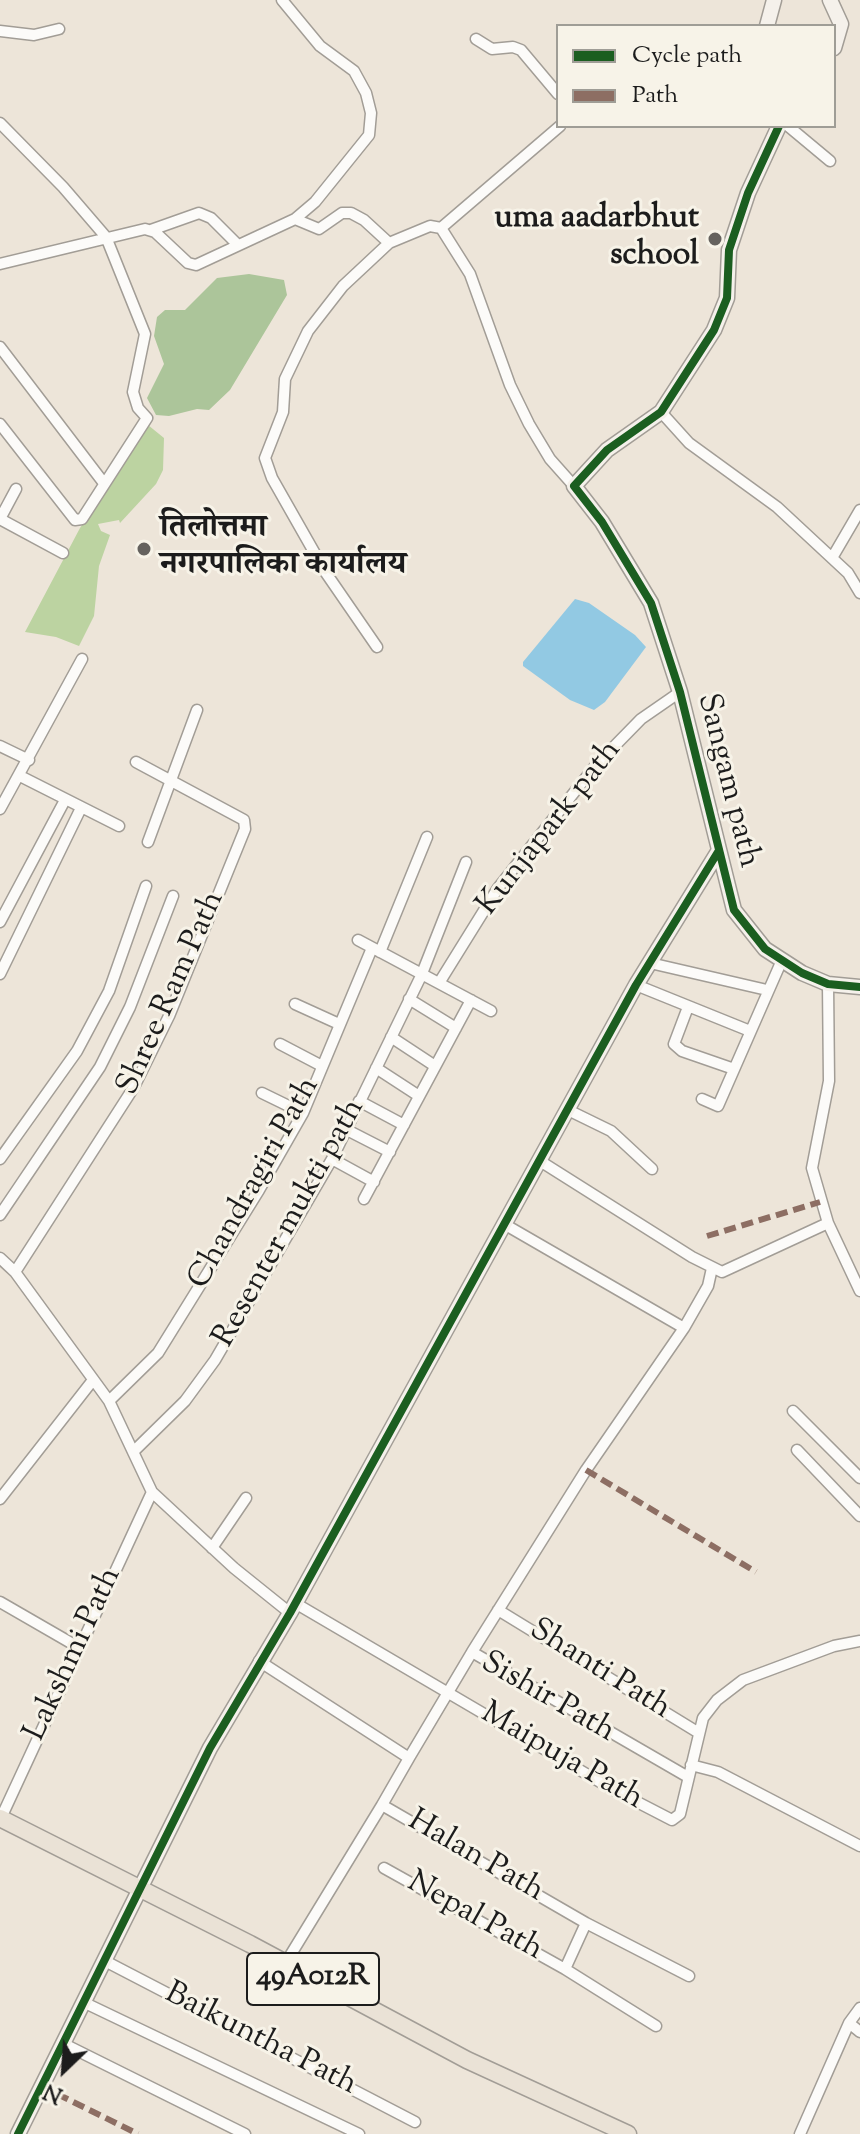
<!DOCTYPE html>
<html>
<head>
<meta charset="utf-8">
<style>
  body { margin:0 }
  #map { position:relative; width:860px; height:2134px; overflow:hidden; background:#ede5d9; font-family:"Sorts Mill Goudy",serif }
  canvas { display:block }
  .legend { position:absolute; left:556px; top:24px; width:280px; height:104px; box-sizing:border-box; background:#f7f3e8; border:2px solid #9f9d96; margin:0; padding:10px 14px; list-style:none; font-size:24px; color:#1c1c1c }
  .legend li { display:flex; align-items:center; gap:16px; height:40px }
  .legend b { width:40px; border:2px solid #9f9d96 }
  .north { position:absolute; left:24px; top:2030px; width:80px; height:80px; -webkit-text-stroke:6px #f7f3e8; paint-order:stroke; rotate:205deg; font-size:22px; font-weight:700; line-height:32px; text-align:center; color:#1c1c1c }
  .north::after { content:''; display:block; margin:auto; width:28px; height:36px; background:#1c1c1c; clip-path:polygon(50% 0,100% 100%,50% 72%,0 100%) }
</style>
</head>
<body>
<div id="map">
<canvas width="860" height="2134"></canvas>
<ul class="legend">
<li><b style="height:10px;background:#1b5e20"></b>Cycle path</li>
<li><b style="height:10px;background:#8d6e63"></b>Path</li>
</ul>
<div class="north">N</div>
</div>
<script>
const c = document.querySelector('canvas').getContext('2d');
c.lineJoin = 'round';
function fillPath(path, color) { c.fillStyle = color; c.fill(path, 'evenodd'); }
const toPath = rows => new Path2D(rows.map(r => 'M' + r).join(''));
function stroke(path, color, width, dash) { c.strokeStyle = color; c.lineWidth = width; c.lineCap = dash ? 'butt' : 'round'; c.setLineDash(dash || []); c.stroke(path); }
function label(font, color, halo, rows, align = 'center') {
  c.font = font + ' "Sorts Mill Goudy","Noto Serif Devanagari",serif'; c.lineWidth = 6; c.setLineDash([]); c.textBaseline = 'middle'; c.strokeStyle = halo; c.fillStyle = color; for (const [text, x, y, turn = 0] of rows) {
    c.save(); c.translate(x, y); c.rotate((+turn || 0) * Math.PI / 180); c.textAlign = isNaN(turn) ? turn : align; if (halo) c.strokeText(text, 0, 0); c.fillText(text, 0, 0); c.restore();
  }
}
fillPath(toPath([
  [148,425,164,438,163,470,156,484,120,523,119,520,98,524,101,531,110,535,99,566,94,616,79,646,56,637,25,632,80,528]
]), '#bcd3a1');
fillPath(toPath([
  [249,274,284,280,287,295,230,390,209,410,197,409,169,416,156,415,147,398,164,364,154,336,157,317,165,310,185,310,217,278]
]), '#acc59a');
fillPath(toPath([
  [575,599,589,603,635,635,646,647,605,702,594,710,570,700,523,666,523,662]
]), '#92c9e3');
const street = toPath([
  [0,31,34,35,59,29],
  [476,39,492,49,513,47,521,50,558,94],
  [0,123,63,187,106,237,145,334,133,392,138,408,147,418,82,519,75,520,0,424],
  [788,126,830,161],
  [295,219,319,229,342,213,351,213,364,220,389,243,430,226,441,228,470,274,510,385,529,424,550,459,574,486],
  [441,228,560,126],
  [151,230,199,213,211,218,237,244],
  [0,264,145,229,155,232,188,263,196,265,295,219,315,202,369,135,371,113,366,93,354,71,320,46,282,0],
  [0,347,103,482],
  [661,412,689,443,777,507,848,573,860,593],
  [0,519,63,553],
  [0,519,16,489],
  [832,558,860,510],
  [377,647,326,573,272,478,265,458,283,412,285,379,308,331,343,286,389,243],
  [0,746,29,760],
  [20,776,119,826],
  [0,809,82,659],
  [148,842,197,710],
  [0,922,65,800],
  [358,940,491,1011],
  [380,952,427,837],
  [650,963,767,990],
  [0,974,81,808],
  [439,983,498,888,596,765,641,719,680,692],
  [636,985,750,1031],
  [409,999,456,1028],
  [295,1004,339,1024],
  [688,1007,674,1044,682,1051,734,1069],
  [391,1037,435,1066],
  [280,1044,322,1066],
  [376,1068,419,1096],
  [262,1093,303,1113],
  [702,1099,718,1106,782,960],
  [359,1101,404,1125],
  [568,1110,611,1131,652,1169],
  [347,1130,390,1152],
  [0,1159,77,1051,109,991,146,886],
  [332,1159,374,1182],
  [540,1161,692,1257,722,1272,828,1223,812,1168,829,1081,828,984],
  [364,1199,471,1000],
  [0,1215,100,1067,130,1007,173,896],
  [828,1223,860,1291],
  [504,1224,684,1328],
  [0,1258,15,1272,109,1401,152,1492,234,1568,290,1613],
  [15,1272,134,1087,169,1016,245,829,244,820,136,762],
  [109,1401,158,1353,259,1190,303,1113,372,948],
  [793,1411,860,1478],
  [797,1450,860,1516],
  [133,1452,185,1401,215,1360,332,1159,421,976,466,862],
  [0,1499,93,1380],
  [212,1548,246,1498],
  [0,1602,78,1647],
  [295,1603,612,1789,672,1820,680,1814,703,1718,717,1700,743,1680,834,1646,860,1641],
  [498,1610,699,1733],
  [472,1652,586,1470,684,1328,708,1286,712,1268],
  [259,1661,409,1758,382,1805,586,1923,689,1976],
  [409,1758,472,1652,688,1777],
  [691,1765,718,1772,860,1846],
  [1,1818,152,1492],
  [384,1868,565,1969],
  [586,1923,565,1969,656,2026],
  [105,1961,415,2122],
  [285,1964,382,1805],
  [83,2002,359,2134],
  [849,2023,860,2032],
  [62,2043,245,2134],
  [800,2134,849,2023,860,2008]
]);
const secondary = toPath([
  [830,0,841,24,834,48],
  [767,26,774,0],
  [779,126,748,193,729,250,727,298,714,330,661,412,607,450,574,486,602,522,651,603,680,692,734,910,765,949,802,973,828,984,860,987],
  [18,2134,210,1748,290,1613,636,985,718,852]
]);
const primary = toPath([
  [0,1818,250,1944,467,2060,628,2134]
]);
stroke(street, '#a29d96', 13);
stroke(secondary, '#a29d96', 17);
stroke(primary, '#a29d96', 19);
stroke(street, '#fcfbf9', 10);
stroke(secondary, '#f5f1eb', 14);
stroke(primary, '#eae2d6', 16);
stroke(toPath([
  [707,1236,820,1202],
  [586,1470,756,1572],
  [41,2086,138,2134]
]), '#8d6e63', 6, [12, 6]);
stroke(toPath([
  [779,126,748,193,729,250,727,298,714,330,661,412,607,450,574,486,602,522,651,603,680,692,734,910,765,949,802,973,828,984,860,987],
  [18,2134,210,1748,290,1613,636,985,718,852]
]), '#1b5e20', 8);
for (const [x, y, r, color] of [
  [715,239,8,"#65625e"],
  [144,549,8,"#65625e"]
]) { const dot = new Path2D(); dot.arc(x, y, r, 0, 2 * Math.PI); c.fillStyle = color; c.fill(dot); stroke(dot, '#f7f3e8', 3); }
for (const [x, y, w] of [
  [313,1979,132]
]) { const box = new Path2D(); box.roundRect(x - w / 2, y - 26, w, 52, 6); c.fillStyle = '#f7f3e8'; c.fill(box); stroke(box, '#1c1c1c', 2); }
label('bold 30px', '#1c1c1c', null, [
  ["49A012R",313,1979]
]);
label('bold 32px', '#1c1c1c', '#f7f3e8', [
  ["uma aadarbhut",699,221],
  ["school",699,258],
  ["तिलोत्तमा",160,531,"left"],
  ["नगरपालिका कार्यालय",160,568,"left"]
], 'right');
label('32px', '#1c1c1c', '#f7f3e8', [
  ["Sangam path",726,781,76],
  ["Kunjapark path",551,829,-52],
  ["Shree Ram Path",173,994,-66],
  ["Chandragiri Path",256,1184,-61],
  ["Resenter mukti path",291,1224,-61],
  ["Lakshmi Path",75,1655,-65],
  ["Shanti Path",599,1671,32],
  ["Sishir Path",547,1699,30],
  ["Maipuja Path",561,1758,30],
  ["Halan Path",475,1858,30],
  ["Nepal Path",474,1918,29],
  ["Baikuntha Path",260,2041,27]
]);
</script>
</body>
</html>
